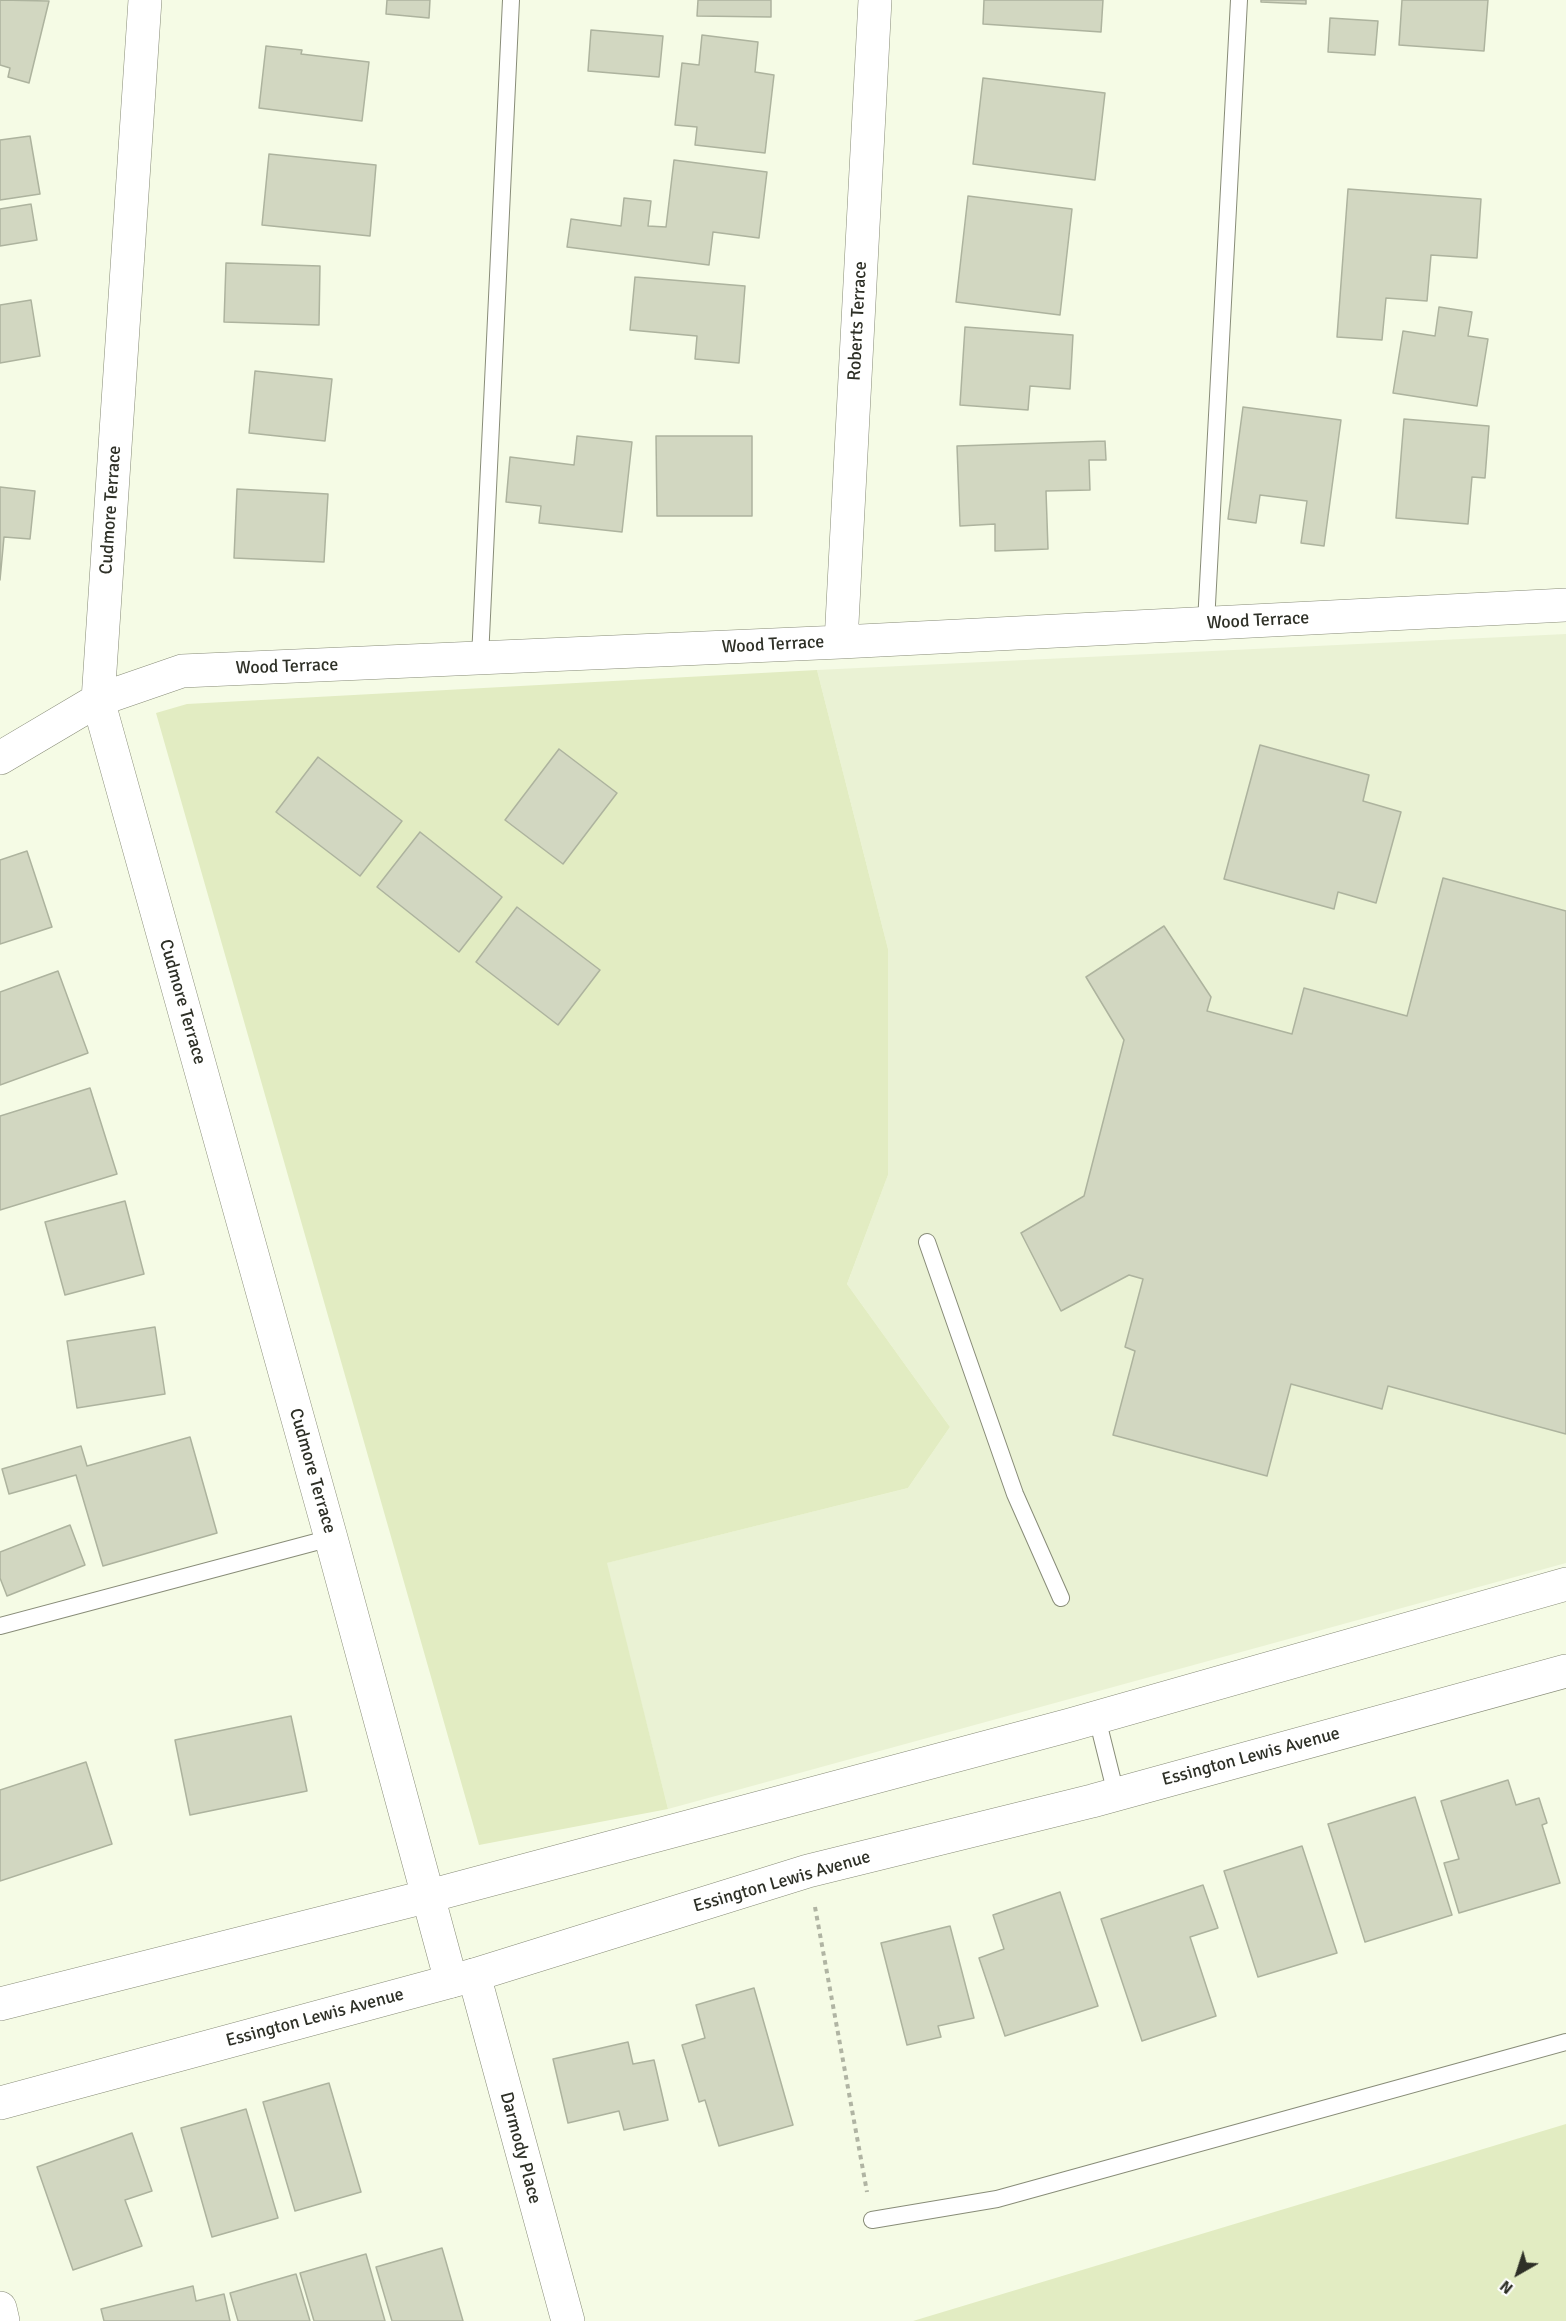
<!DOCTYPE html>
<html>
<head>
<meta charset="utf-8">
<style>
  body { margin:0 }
  #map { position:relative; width:1566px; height:2321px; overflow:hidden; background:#f5fbe5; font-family:Signika,sans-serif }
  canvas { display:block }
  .north { position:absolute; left:1488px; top:2243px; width:60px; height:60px; -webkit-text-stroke:4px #fff; paint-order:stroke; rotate:219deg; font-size:16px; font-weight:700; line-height:24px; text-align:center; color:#2e3027 }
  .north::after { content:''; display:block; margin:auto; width:21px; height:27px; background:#2e3027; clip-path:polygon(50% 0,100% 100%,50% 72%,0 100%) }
</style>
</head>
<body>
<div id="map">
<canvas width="1566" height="2321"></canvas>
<div class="north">N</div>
</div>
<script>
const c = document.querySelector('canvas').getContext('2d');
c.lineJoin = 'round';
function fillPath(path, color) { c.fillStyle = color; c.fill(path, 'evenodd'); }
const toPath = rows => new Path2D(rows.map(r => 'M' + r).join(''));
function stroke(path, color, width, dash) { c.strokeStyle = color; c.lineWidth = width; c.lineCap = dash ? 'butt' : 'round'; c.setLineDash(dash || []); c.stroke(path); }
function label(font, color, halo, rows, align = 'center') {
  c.font = font + ' Signika,sans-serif'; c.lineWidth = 6; c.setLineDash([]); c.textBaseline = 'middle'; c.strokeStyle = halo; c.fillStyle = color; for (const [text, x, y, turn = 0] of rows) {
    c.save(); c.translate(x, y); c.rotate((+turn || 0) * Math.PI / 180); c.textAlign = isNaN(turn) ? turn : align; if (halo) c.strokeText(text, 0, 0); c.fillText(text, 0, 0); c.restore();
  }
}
fillPath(toPath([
  [1566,634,1566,1563,668,1809,606,1563,908,1488,950,1427,847,1284,888,1175,888,949,817,670]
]), '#eaf2d4');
fillPath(toPath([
  [817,670,888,949,888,1175,847,1284,950,1427,908,1488,607,1563,668,1809,479,1845,156,713,187,704],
  [1566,2124,1566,2321,913,2321]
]), '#e2ecc2');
const building = toPath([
  [0,0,49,1,29,83,8,77,10,68,0,65,0,0],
  [387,0,430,0,429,18,386,14,387,0],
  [698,0,771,0,771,17,697,16,698,0],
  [984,0,1103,0,1101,32,983,24,984,0],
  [1261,0,1306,0,1306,4,1261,2,1261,0],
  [1402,0,1488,0,1484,51,1399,45,1402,0],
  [1330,18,1378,21,1375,55,1328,52,1330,18],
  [591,30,663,36,659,77,588,71,591,30],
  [702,35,758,42,755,72,774,75,765,153,695,145,697,127,675,125,682,63,699,65,702,35],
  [266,46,302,50,301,54,369,62,362,121,259,108,266,46],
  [983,78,1105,93,1095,180,973,164,983,78],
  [30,136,40,194,0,200,0,140,30,136],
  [269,154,376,165,370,236,262,225,269,154],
  [674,160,767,172,759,238,713,232,709,265,567,247,571,219,621,226,624,198,651,201,648,226,666,227,674,160],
  [1348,189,1481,199,1477,258,1431,255,1427,301,1386,298,1382,340,1337,337,1348,189],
  [968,196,1072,209,1060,315,956,302,968,196],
  [31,204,37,240,0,246,0,209,31,204],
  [226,263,320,266,319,325,224,322,226,263],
  [635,277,745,286,739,363,695,359,697,336,630,330,635,277],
  [31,300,40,356,0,363,0,305,31,300],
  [1439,307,1472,312,1468,336,1488,339,1477,406,1393,393,1403,331,1435,336,1439,307],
  [965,327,1073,335,1070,389,1030,386,1028,410,960,405,965,327],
  [255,371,332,379,325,441,249,433,255,371],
  [1243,407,1341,420,1324,546,1301,543,1307,501,1260,495,1256,523,1228,519,1243,407],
  [1404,419,1489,426,1485,478,1472,477,1468,524,1396,518,1404,419],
  [577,436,632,442,622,532,539,523,541,506,506,502,510,457,574,465,577,436],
  [656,436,752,436,752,516,657,516,656,436],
  [1105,441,1106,460,1089,460,1090,490,1046,491,1048,549,995,551,995,524,960,526,957,446,1105,441],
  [0,487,35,491,30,539,4,537,0,580,0,487],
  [237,489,328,494,324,562,234,558,237,489],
  [1260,745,1369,775,1363,801,1401,812,1376,903,1338,892,1334,909,1224,879,1260,745],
  [559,749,617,793,563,864,505,820,559,749],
  [318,757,402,821,360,876,276,812,318,757],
  [420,832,502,897,459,952,377,887,420,832],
  [27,851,52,927,0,944,0,860,27,851],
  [1443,878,1566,911,1566,1434,1388,1386,1382,1409,1291,1384,1267,1476,1113,1435,1135,1351,1125,1347,1143,1279,1129,1275,1061,1311,1021,1233,1084,1196,1124,1040,1086,977,1164,926,1211,997,1207,1011,1292,1034,1304,988,1407,1016,1443,878],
  [517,907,600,970,558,1025,476,962,517,907],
  [58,971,88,1053,0,1085,0,992,58,971],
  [90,1088,117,1174,0,1210,0,1116,90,1088],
  [125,1201,144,1274,65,1295,45,1222,125,1201],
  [155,1327,165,1394,77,1408,67,1341,155,1327],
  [190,1437,217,1533,103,1566,76,1475,9,1494,2,1469,81,1446,87,1466,190,1437],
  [70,1525,85,1565,7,1596,0,1578,0,1552,70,1525],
  [291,1716,307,1791,190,1815,175,1740,291,1716],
  [86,1762,112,1844,0,1881,0,1790,86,1762],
  [1508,1780,1516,1805,1539,1798,1547,1823,1542,1825,1560,1883,1459,1913,1444,1863,1459,1859,1441,1801,1508,1780],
  [1415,1797,1452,1915,1365,1942,1328,1824,1415,1797],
  [1302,1846,1337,1953,1258,1977,1224,1871,1302,1846],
  [1203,1885,1218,1928,1190,1937,1216,2016,1142,2041,1101,1919,1203,1885],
  [1060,1892,1098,2006,1005,2036,979,1958,1004,1949,993,1915,1060,1892],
  [950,1926,974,2018,938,2026,941,2037,907,2045,881,1943,950,1926],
  [754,1988,793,2125,719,2146,705,2100,699,2102,682,2045,705,2038,696,2005,754,1988],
  [628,2042,633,2064,654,2060,668,2120,624,2130,619,2111,568,2123,553,2059,628,2042],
  [329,2083,361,2192,295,2211,263,2102,329,2083],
  [246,2109,278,2218,212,2237,181,2128,246,2109],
  [132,2133,152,2191,125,2200,142,2246,73,2270,37,2167,132,2133],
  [442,2248,463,2321,392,2321,376,2267,442,2248],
  [366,2254,385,2321,314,2321,300,2273,366,2254],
  [296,2274,310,2321,238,2321,230,2293,296,2274],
  [193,2286,196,2301,224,2294,230,2321,104,2321,101,2309,193,2286]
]);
fillPath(building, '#d2d7c1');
stroke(building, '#adb39e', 1.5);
const lane = toPath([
  [1206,623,1239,0],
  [480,658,511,0],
  [927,1242,1015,1494,1061,1598],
  [0,1626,331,1538],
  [1097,1718,1116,1794],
  [872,2220,997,2199,1566,2042]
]);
const street = toPath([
  [145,0,98,700,331,1538,451,1981],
  [841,642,875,0],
  [0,758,98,700,182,671,841,642,1566,605],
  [474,1975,568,2321],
  [0,2308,3,2321]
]);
const secondary = toPath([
  [0,2004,429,1896,1070,1725,1566,1584],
  [0,2103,474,1975,808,1871,1092,1801,1566,1671]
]);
stroke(lane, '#888c78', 18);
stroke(street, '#888c78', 34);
stroke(secondary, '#888c78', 34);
stroke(toPath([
  [815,1907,867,2192]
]), '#b0b4a3', 4, [4.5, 4.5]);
stroke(lane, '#fff', 16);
stroke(street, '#fff', 33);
stroke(secondary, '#fff', 33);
label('18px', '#2e3027', '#fff', [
  ["Roberts Terrace",858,321,-87],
  ["Cudmore Terrace",111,510,-86],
  ["Wood Terrace",1258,621,-3],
  ["Wood Terrace",773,645,-3],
  ["Wood Terrace",287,667,-2],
  ["Cudmore Terrace",182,1002,74],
  ["Cudmore Terrace",312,1471,74],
  ["Essington Lewis Avenue",1251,1757,-15],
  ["Essington Lewis Avenue",782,1882,-16],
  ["Essington Lewis Avenue",315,2018,-15],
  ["Darmody Place",520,2148,75]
]);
</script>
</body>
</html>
